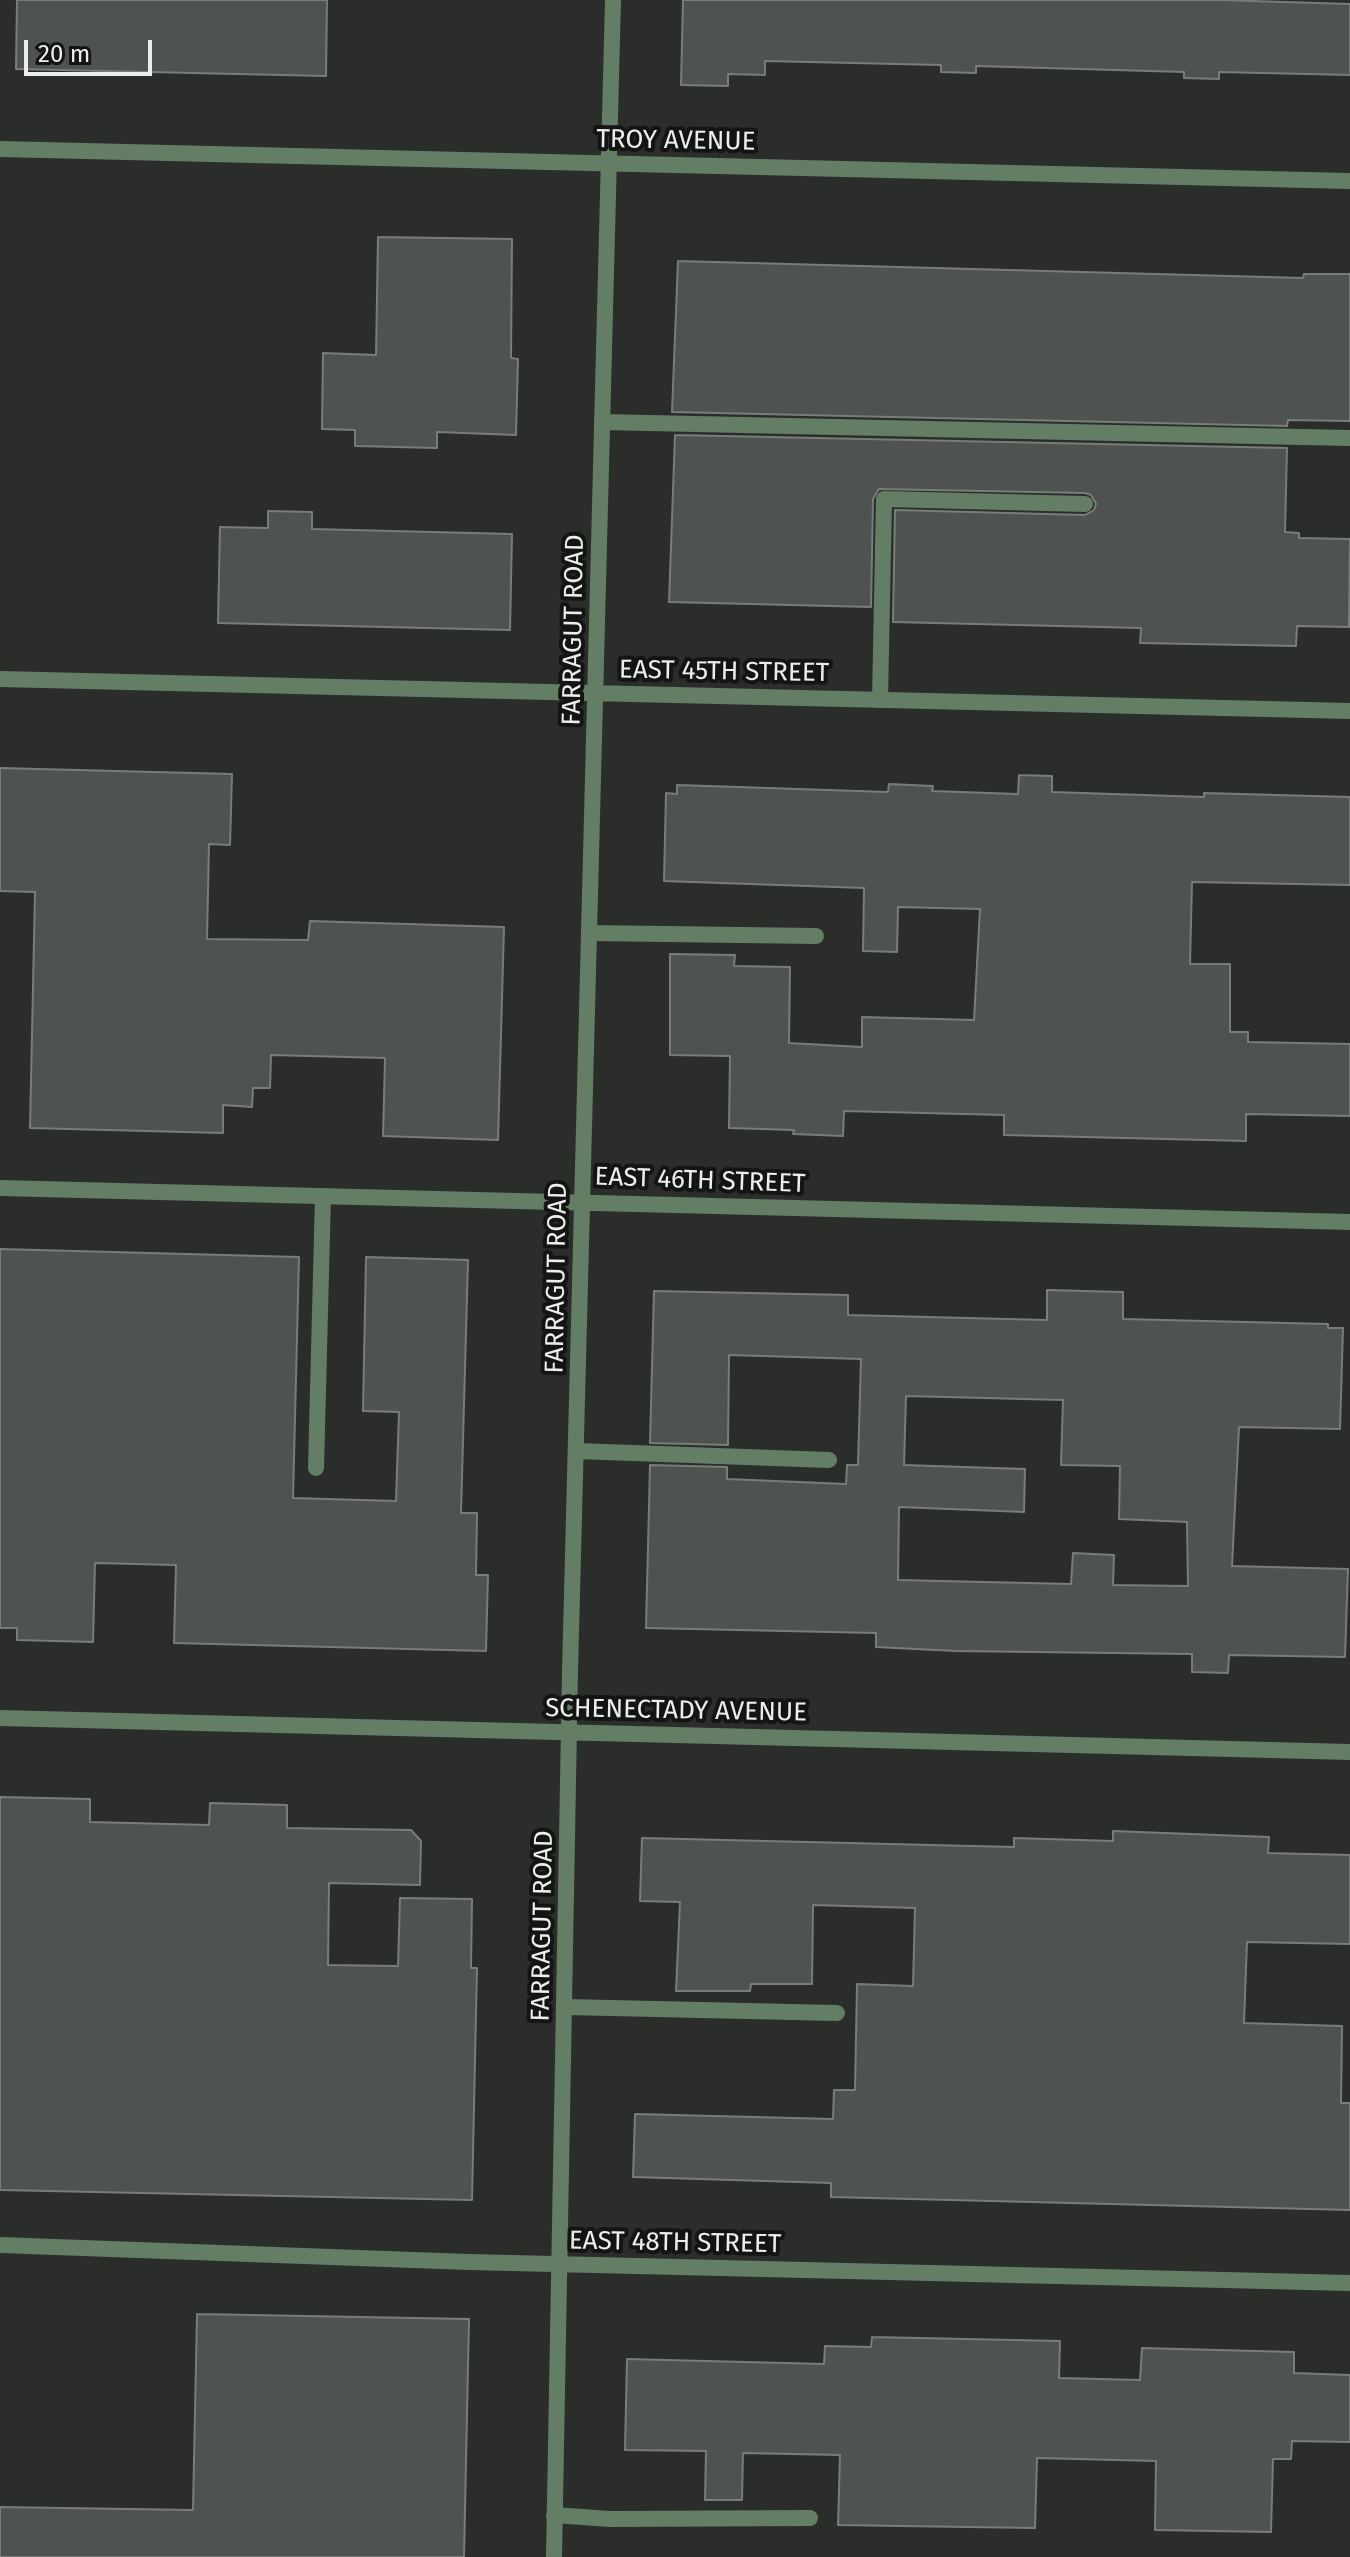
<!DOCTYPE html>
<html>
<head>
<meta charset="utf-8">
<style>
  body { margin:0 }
  #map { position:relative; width:1350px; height:2557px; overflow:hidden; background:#2a2d2a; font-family:"Fira Sans",sans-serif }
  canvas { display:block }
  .scale { position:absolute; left:24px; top:40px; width:128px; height:36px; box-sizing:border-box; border:4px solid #eceeec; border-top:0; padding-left:10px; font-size:24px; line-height:28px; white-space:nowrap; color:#eceeec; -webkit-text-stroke:6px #131513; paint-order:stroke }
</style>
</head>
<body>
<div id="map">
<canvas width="1350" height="2557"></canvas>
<div class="scale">20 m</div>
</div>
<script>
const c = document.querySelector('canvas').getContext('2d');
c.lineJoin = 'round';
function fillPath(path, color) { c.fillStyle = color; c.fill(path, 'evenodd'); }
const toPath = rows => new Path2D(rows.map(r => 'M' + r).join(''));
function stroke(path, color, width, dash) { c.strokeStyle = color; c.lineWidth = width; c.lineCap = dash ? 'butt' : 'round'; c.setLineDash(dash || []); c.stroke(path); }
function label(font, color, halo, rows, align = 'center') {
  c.font = font + ' "Fira Sans",sans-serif'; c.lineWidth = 8; c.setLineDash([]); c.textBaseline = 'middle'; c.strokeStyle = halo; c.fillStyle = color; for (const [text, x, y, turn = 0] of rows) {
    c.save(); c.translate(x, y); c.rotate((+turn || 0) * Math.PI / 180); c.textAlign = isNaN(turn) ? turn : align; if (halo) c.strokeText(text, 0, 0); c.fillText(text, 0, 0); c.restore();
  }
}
const building = toPath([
  [17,0,327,0,326,76,16,69,17,0],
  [683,0,1220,0,1350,4,1350,75,1219,72,1219,79,1184,78,1184,72,976,66,976,73,941,72,941,65,765,61,765,75,728,74,728,86,681,85,683,0],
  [378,237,512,239,511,358,518,359,516,435,437,432,437,448,355,446,355,430,322,429,323,353,376,355,378,237],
  [678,261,1303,278,1304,274,1350,274,1350,421,1288,420,1287,426,672,412,678,261],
  [675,435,1287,448,1285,532,1299,533,1299,538,1350,539,1349,627,1297,626,1296,646,1140,643,1141,628,893,622,895,510,1085,515,1094,510,1096,504,1091,495,1085,493,879,489,873,499,871,607,669,602,675,435],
  [268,511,312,512,312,529,512,534,510,630,218,623,220,527,268,528,268,511],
  [0,768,232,774,230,845,209,844,207,939,308,940,310,921,504,927,498,1140,383,1136,385,1058,271,1055,270,1088,253,1088,252,1107,223,1105,223,1133,30,1128,35,892,0,891,0,768],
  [1019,775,1052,776,1052,792,1204,797,1204,793,1350,797,1350,885,1192,882,1190,964,1230,964,1230,1032,1248,1032,1248,1042,1350,1044,1350,1116,1246,1114,1246,1141,1004,1135,1004,1115,844,1111,843,1136,793,1134,794,1130,729,1128,730,1056,670,1055,670,954,735,955,734,966,790,967,789,1043,862,1047,862,1017,974,1020,980,909,898,907,897,952,863,951,864,888,664,881,666,793,677,794,677,785,888,792,889,784,933,786,932,791,1018,794,1019,775],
  [0,1249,299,1257,293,1498,396,1501,399,1412,363,1411,366,1257,468,1260,461,1513,477,1513,476,1575,488,1575,486,1651,174,1643,176,1565,95,1563,93,1642,17,1640,17,1628,0,1628,0,1249],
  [1047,1290,1123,1292,1123,1319,1328,1324,1328,1328,1343,1328,1340,1429,1239,1427,1232,1566,1348,1569,1345,1657,1229,1655,1228,1673,1192,1672,1192,1654,956,1651,876,1647,876,1633,646,1628,650,1465,727,1467,727,1479,846,1484,847,1465,858,1465,861,1359,729,1355,728,1445,650,1443,654,1291,848,1295,848,1315,1047,1320,1047,1290],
  [906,1396,1063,1400,1061,1465,1120,1466,1119,1519,1187,1522,1188,1586,1113,1585,1114,1555,1073,1553,1071,1584,898,1580,899,1507,1024,1512,1025,1469,904,1465,906,1396],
  [0,1797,90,1799,90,1822,209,1825,210,1803,287,1805,287,1828,411,1830,421,1841,420,1885,329,1883,328,1965,398,1966,400,1898,472,1899,471,1968,477,1968,472,2200,0,2190,0,1797],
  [1113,1831,1269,1837,1268,1853,1350,1855,1350,1944,1247,1942,1244,2023,1342,2026,1341,2103,1350,2103,1350,2210,831,2197,831,2183,633,2177,635,2114,833,2119,834,2090,855,2090,857,1984,913,1986,915,1908,813,1905,812,1984,751,1984,750,1991,676,1991,680,1902,640,1901,642,1838,1014,1847,1014,1838,1113,1841,1113,1831],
  [197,2314,469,2319,464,2557,0,2557,0,2507,193,2510,197,2314],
  [872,2337,1060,2341,1059,2378,1140,2380,1142,2348,1294,2352,1294,2373,1350,2375,1350,2442,1292,2441,1291,2459,1273,2459,1271,2532,1155,2530,1156,2461,1037,2458,1035,2528,901,2526,838,2525,840,2455,743,2453,742,2500,705,2500,706,2451,625,2450,627,2359,824,2364,825,2346,871,2347,872,2337]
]);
fillPath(building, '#4f5350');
stroke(building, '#797d79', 2);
stroke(toPath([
  [602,422,1350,438],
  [880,700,884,499,1085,504],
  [590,933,816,936],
  [577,1451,829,1460],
  [316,1468,323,1196],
  [565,2007,837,2013],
  [554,2515,610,2519,810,2518]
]), '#647d65', 16);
stroke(toPath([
  [0,149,1350,181],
  [0,679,1350,711],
  [0,1188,1350,1222],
  [0,1718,1350,1752],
  [0,2245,469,2262,1350,2283],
  [554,2557,570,1671,613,0]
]), '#647d65', 16);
label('26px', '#eceeec', '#131513', [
  ["TROY AVENUE",676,141,1],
  ["FARRAGUT ROAD",574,630,-89],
  ["EAST 45TH STREET",724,672,1],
  ["EAST 46TH STREET",700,1181,2],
  ["FARRAGUT ROAD",557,1278,-89],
  ["SCHENECTADY AVENUE",676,1711,1],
  ["FARRAGUT ROAD",543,1926,-89],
  ["EAST 48TH STREET",675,2243,1]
]);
</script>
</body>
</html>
